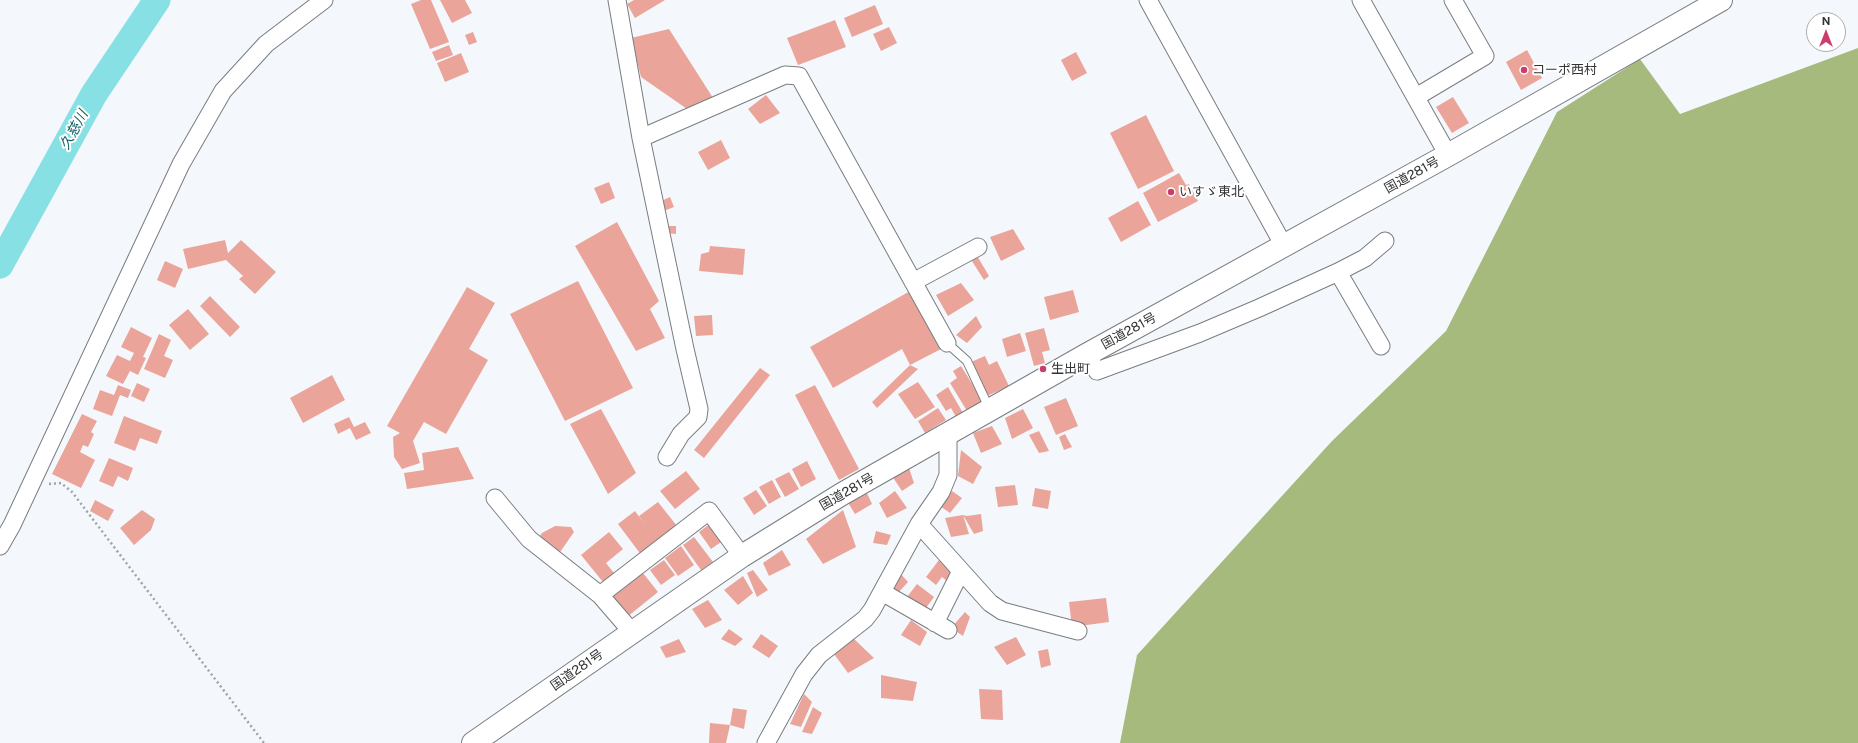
<!DOCTYPE html>
<html>
<head>
<meta charset="utf-8">
<style>
  body { margin:0 }
  #map { position:relative; width:1858px; height:743px; overflow:hidden; background:#f4f8fc; font-family:"Public Sans",sans-serif }
  canvas { display:block }
  .north { position:absolute; left:1806px; top:12px; width:40px; height:40px; box-sizing:border-box; background:#fff; border:1px solid #adadae; border-radius:50%; rotate:0deg; font-size:11px; font-weight:700; line-height:16px; text-align:center; color:#313334 }
  .north::after { content:''; display:block; margin:auto; width:14px; height:18px; background:#ca3d6e; clip-path:polygon(50% 0,100% 100%,50% 72%,0 100%) }
</style>
</head>
<body>
<div id="map">
<canvas width="1858" height="743"></canvas>
<div class="north">N</div>
</div>
<script>
const c = document.querySelector('canvas').getContext('2d');
c.lineJoin = 'round';
function fillPath(path, color) { c.fillStyle = color; c.fill(path, 'evenodd'); }
const toPath = rows => new Path2D(rows.map(r => 'M' + r).join(''));
function stroke(path, color, width, dash) { c.strokeStyle = color; c.lineWidth = width; c.lineCap = dash ? 'butt' : 'round'; c.setLineDash(dash || []); c.stroke(path); }
function label(font, color, halo, rows, align = 'center') {
  c.font = font + ' "Public Sans","Noto Sans JP",sans-serif'; c.lineWidth = 4; c.setLineDash([]); c.textBaseline = 'middle'; c.strokeStyle = halo; c.fillStyle = color; for (const [text, x, y, turn = 0] of rows) {
    c.save(); c.translate(x, y); c.rotate((+turn || 0) * Math.PI / 180); c.textAlign = isNaN(turn) ? turn : align; if (halo) c.strokeText(text, 0, 0); c.fillText(text, 0, 0); c.restore();
  }
}
fillPath(toPath([
  [1858,48,1858,743,1120,743,1137,655,1332,441,1446,331,1557,112,1640,59,1680,114]
]), '#a7ba7d');
stroke(toPath([
  [0,265,94,94,157,0]
]), '#86e0e4', 27);
fillPath(toPath([
  [421,0,431,0,449,42,430,49,411,4],
  [440,0,465,0,472,13,452,23],
  [634,0,665,0,635,18,627,4],
  [875,5,883,24,852,37,844,18],
  [835,20,846,47,798,65,787,38],
  [889,27,897,43,881,51,873,34],
  [669,29,715,101,690,111,641,77,631,38],
  [473,32,477,42,469,45,465,35],
  [449,45,453,55,436,61,432,52],
  [1527,50,1542,78,1521,90,1506,62],
  [1076,52,1087,73,1072,81,1061,60],
  [461,53,469,72,445,82,437,63],
  [766,95,780,113,760,124,748,109],
  [1453,97,1469,123,1452,133,1436,107],
  [1146,115,1174,171,1138,189,1110,133],
  [721,140,730,158,708,170,698,152],
  [1179,173,1186,185,1189,184,1198,201,1158,222,1143,193],
  [609,182,615,198,601,204,594,188],
  [670,197,674,207,661,212,657,203],
  [1138,201,1151,225,1121,242,1108,218],
  [617,222,659,301,650,309,665,338,636,351,575,246],
  [667,226,676,226,676,234,666,233],
  [1013,229,1025,249,1001,261,990,237],
  [225,240,228,253,241,240,276,272,255,294,239,279,243,276,226,260,188,269,183,249],
  [710,246,745,249,743,275,699,271,701,254,709,252],
  [976,254,989,276,984,280,970,258],
  [165,261,183,269,175,288,157,280],
  [578,281,633,388,565,421,510,314],
  [961,283,974,300,948,316,936,295],
  [467,287,495,303,469,349,488,360,446,434,424,422,413,441,420,463,402,469,394,457,393,437,400,433,387,426],
  [912,290,943,348,910,365,918,369,877,408,872,402,910,365,902,349,833,388,810,347],
  [1073,290,1079,312,1050,320,1044,297],
  [210,296,240,327,230,337,200,306],
  [188,309,209,334,190,350,169,325],
  [712,315,713,335,696,336,694,316],
  [976,316,982,327,967,343,956,335],
  [131,327,152,338,143,357,146,358,138,375,130,371,123,384,106,376,117,355,130,361,134,353,121,347],
  [1044,328,1050,350,1042,352,1045,363,1034,366,1025,333],
  [1020,333,1026,351,1007,357,1002,339],
  [159,334,171,340,164,356,173,360,165,378,144,369],
  [985,356,989,365,997,361,1009,386,987,396,971,362],
  [961,366,983,401,967,411,950,383,957,378,953,371],
  [760,368,770,375,704,458,694,450],
  [332,375,345,400,303,423,290,398],
  [918,382,935,407,915,419,898,394],
  [137,383,150,389,144,402,131,396],
  [118,385,131,390,128,398,120,395,112,416,93,409,100,390,114,395],
  [815,385,859,469,839,480,795,395],
  [948,387,963,413,956,417,951,408,946,411,936,395],
  [1066,398,1078,426,1056,435,1044,407],
  [938,408,946,420,925,433,918,421],
  [601,409,636,473,608,494,570,424],
  [1023,409,1033,428,1012,439,1005,418],
  [82,414,97,421,91,432,94,434,88,447,83,445,80,452,95,460,81,488,52,474],
  [124,416,162,431,157,444,140,438,135,451,114,443],
  [349,417,354,427,365,422,371,433,356,440,350,428,338,434,334,424],
  [992,426,1002,444,981,453,973,433],
  [1039,431,1049,451,1039,453,1029,435],
  [1065,434,1072,447,1064,450,1059,437],
  [458,447,474,479,407,489,404,473,424,470,422,453],
  [961,450,982,467,973,484,958,476],
  [109,458,133,468,128,481,118,476,113,487,99,481],
  [807,461,816,479,801,487,792,469],
  [908,465,914,483,902,491,892,476],
  [686,471,700,489,675,509,660,491],
  [789,472,799,489,785,497,775,479],
  [772,480,781,497,769,504,759,487],
  [1015,485,1018,505,998,507,995,487],
  [1035,488,1051,491,1048,509,1032,506],
  [756,490,767,506,754,515,743,498],
  [866,491,872,504,855,514,847,501],
  [895,491,907,508,887,518,879,503],
  [952,491,962,498,950,513,940,506],
  [95,500,114,510,108,521,90,511],
  [658,502,677,526,642,556,618,524,635,511,646,526,639,516],
  [142,510,155,519,151,530,134,545,120,528],
  [843,510,856,547,823,564,806,539],
  [981,514,983,531,974,534,963,515,967,516],
  [963,515,969,534,951,537,945,518],
  [711,523,724,540,711,549,699,532],
  [555,526,571,527,574,532,558,555,537,540,542,533],
  [876,531,891,535,887,545,873,543],
  [609,532,623,549,606,563,614,573,603,582,581,555],
  [694,537,713,562,701,570,683,545],
  [681,546,694,565,678,576,665,558],
  [782,550,791,565,769,576,763,563],
  [664,560,675,575,661,585,650,570],
  [939,560,956,573,948,582,942,577,936,585,926,577],
  [753,570,768,590,757,597,747,573],
  [899,572,908,582,898,593,888,583],
  [643,573,658,592,627,617,612,597],
  [743,576,753,593,738,605,724,590],
  [917,584,934,597,926,608,907,597],
  [1106,598,1109,622,1072,627,1069,602],
  [708,600,722,620,705,628,692,609],
  [965,612,970,617,963,636,951,628],
  [911,620,927,632,920,646,901,635],
  [729,629,743,639,735,646,721,639],
  [761,634,778,646,769,658,752,647],
  [1016,637,1026,655,1007,665,994,647],
  [853,638,874,658,848,673,834,654],
  [679,639,686,652,666,658,660,647],
  [1048,649,1051,665,1041,668,1038,651],
  [881,675,917,682,913,701,881,698],
  [979,689,1002,690,1003,720,981,719],
  [804,694,812,702,801,727,790,724],
  [813,707,822,713,812,734,802,732],
  [733,708,747,710,744,729,730,725,726,743,709,743,710,723,730,725]
]), '#eba499');
const lane = toPath([
  [947,343,967,361,990,410]
]);
const street = toPath([
  [617,0,641,138,685,349,699,409,698,417,681,434,667,457],
  [1148,0,1284,246],
  [1361,0,1448,155],
  [1416,97,1485,56,1453,0],
  [641,138,785,75,799,76,947,343],
  [1338,272,1381,346],
  [913,282,978,247],
  [1086,355,1097,371,1200,333,1259,308,1338,272,1365,258,1385,241],
  [495,498,529,539,600,595,632,632],
  [919,524,990,603,1002,611,1078,631],
  [0,546,12,525,181,164,223,91,266,44,324,0],
  [882,592,948,630],
  [600,595,709,511,742,556],
  [935,623,961,571],
  [766,743,804,674,819,655,865,619,872,610,919,524,941,492,948,475,948,434]
]);
const highway = toPath([
  [473,743,742,556,842,494,1086,355,1448,155,1721,0]
]);
stroke(lane, '#797d80', 10);
stroke(street, '#797d80', 19);
stroke(highway, '#797d80', 24);
stroke(toPath([
  [49,484,61,483,72,492,264,743]
]), '#a0a3a6', 2.5, [2, 3]);
stroke(lane, '#fff', 8);
stroke(street, '#fff', 17);
stroke(highway, '#fff', 22);
for (const [x, y, r, color] of [
  [1524,70,4,"#ca3d6e"],
  [1171,192,4,"#ca3d6e"],
  [1043,369,4,"#ca3d6e"]
]) { const dot = new Path2D(); dot.arc(x, y, r, 0, 2 * Math.PI); c.fillStyle = color; c.fill(dot); stroke(dot, '#fff', 1.5); }
label('13px', '#313334', '#fff', [
  ["コーポ西村",1532,70],
  ["いすゞ東北",1179,192],
  ["生出町",1051,369]
], 'left');
label('13px', '#313334', '#fff', [
  ["国道281号",1412,175,-29],
  ["国道281号",1129,331,-29],
  ["国道281号",847,492,-30],
  ["国道281号",577,670,-35]
]);
label('italic 14px', '#115e62', '#fff', [
  ["久慈川",74,130,-61]
]);
</script>
</body>
</html>
